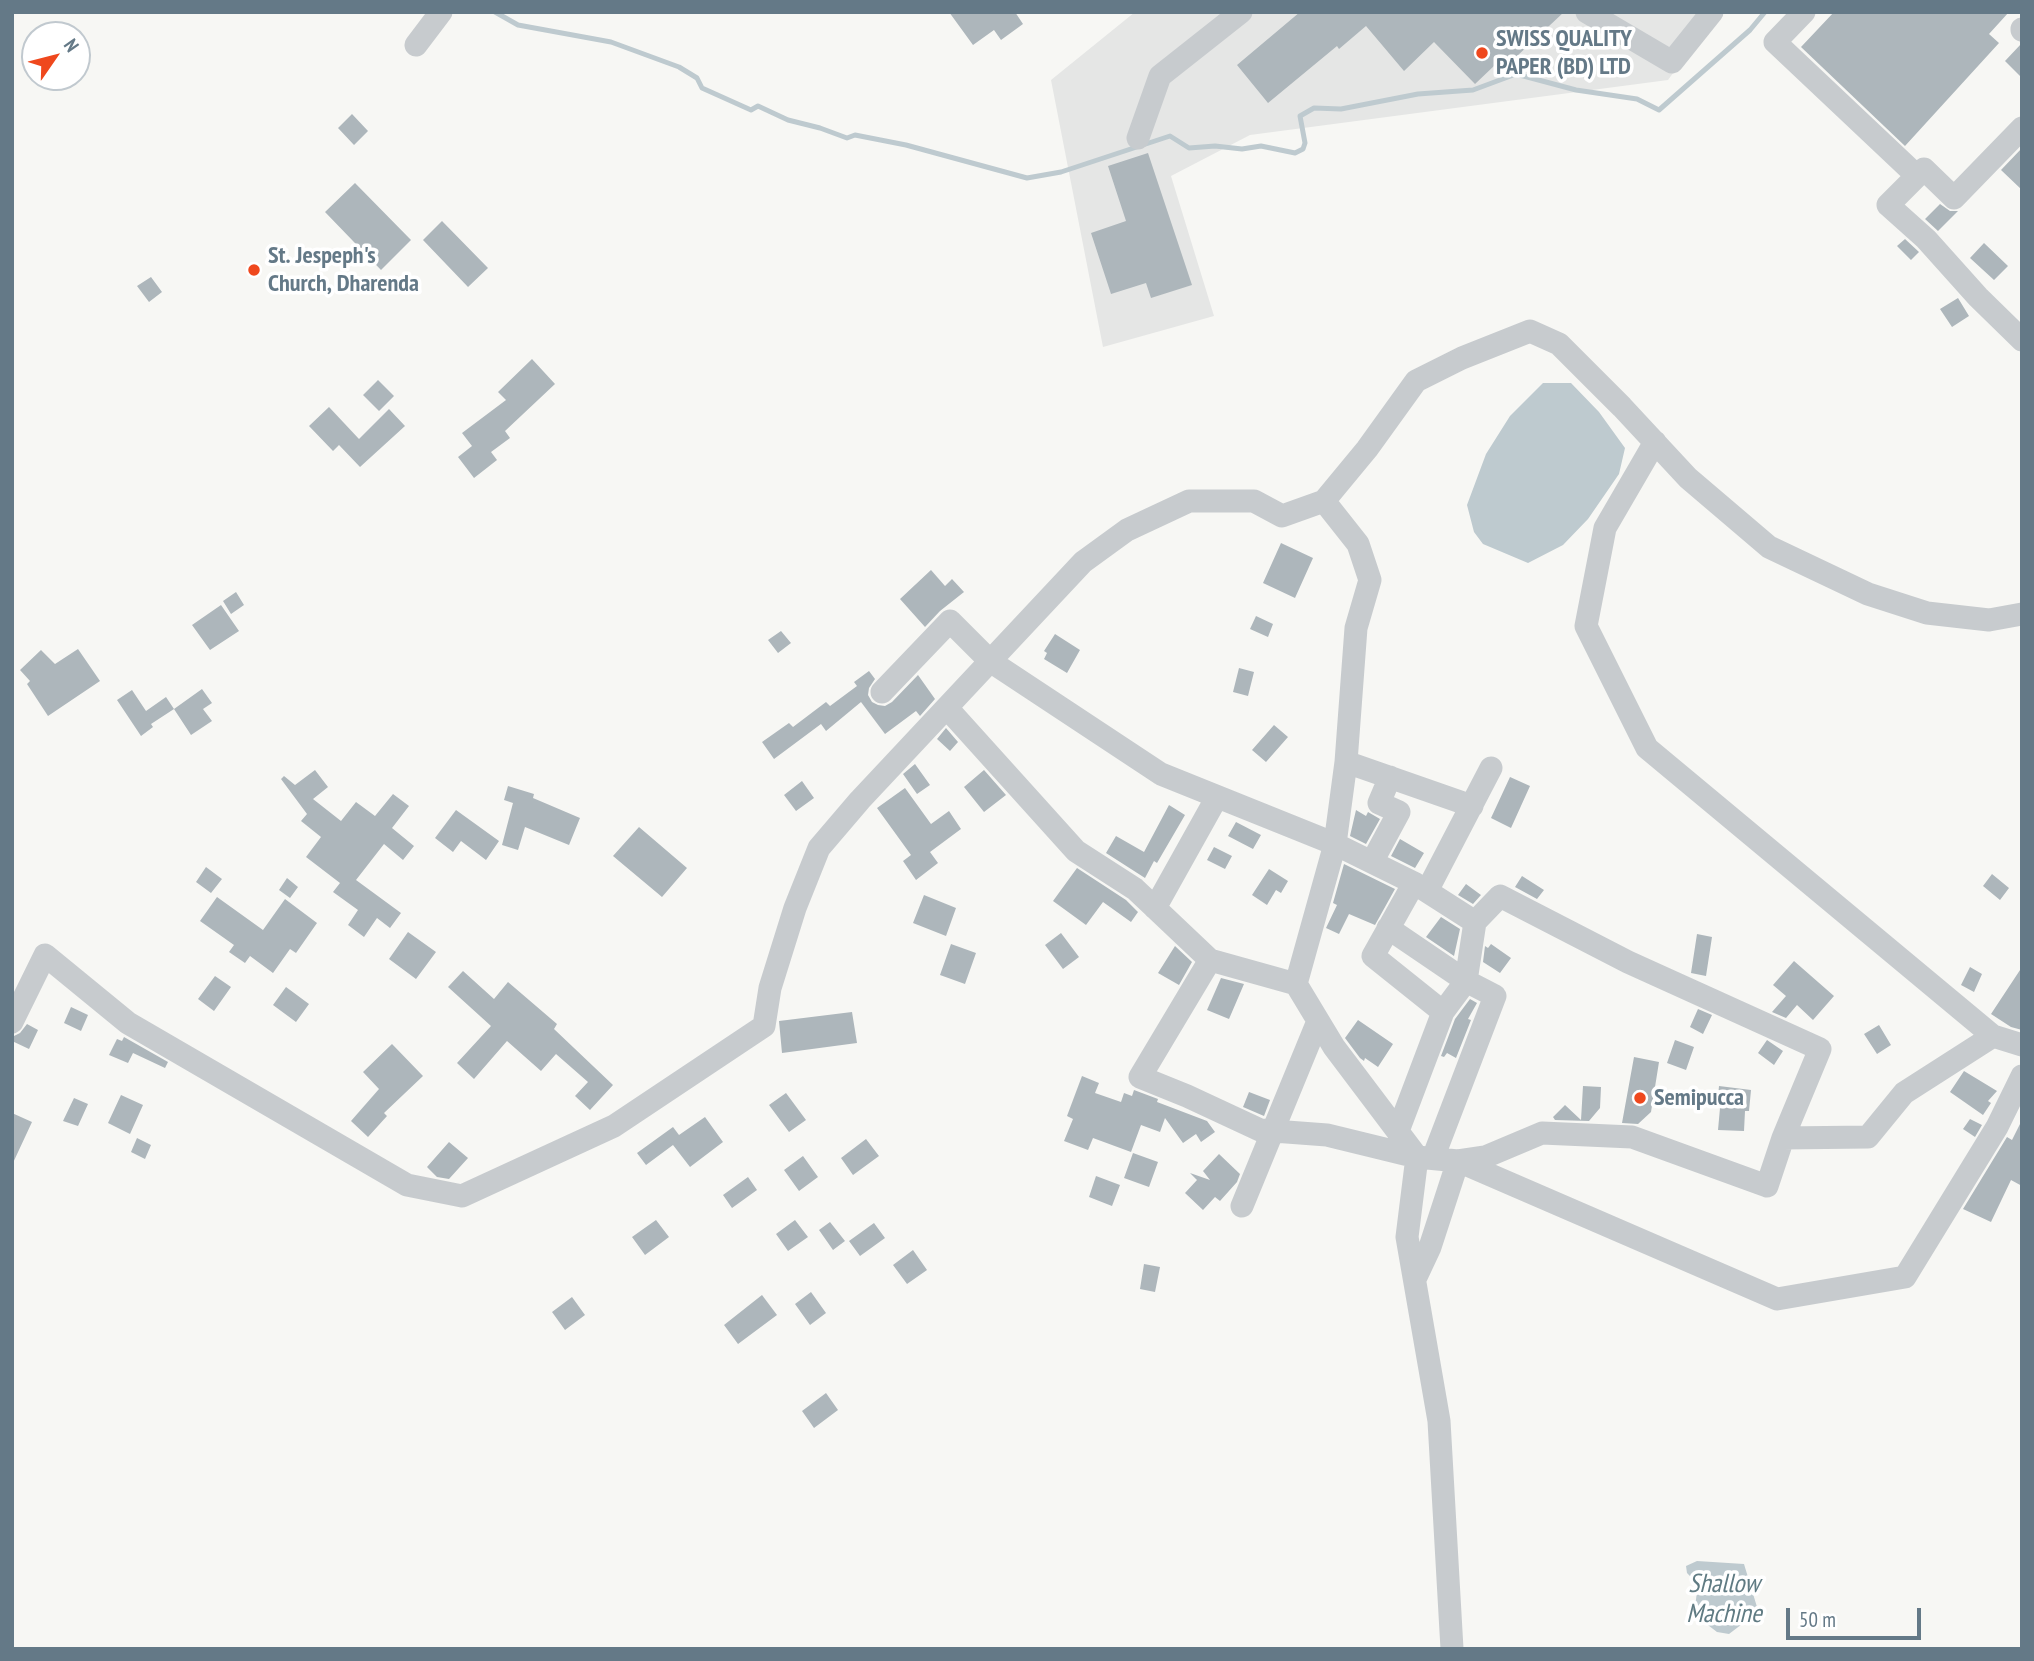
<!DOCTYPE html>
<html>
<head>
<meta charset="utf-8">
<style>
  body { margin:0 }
  #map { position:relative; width:2034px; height:1661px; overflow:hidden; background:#f7f7f4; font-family:"PT Sans Narrow",sans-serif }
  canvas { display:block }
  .frame { position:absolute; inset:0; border:14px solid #647987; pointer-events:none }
  .north { position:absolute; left:21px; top:21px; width:70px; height:70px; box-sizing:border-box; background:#fff; border:2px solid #c1c9cf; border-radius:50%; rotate:55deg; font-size:19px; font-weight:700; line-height:28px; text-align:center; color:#647987 }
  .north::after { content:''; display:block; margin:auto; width:24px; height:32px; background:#ef481d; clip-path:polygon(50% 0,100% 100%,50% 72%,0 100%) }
  .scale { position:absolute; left:1786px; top:1608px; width:135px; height:32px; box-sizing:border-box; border:4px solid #647987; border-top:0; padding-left:9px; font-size:21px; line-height:24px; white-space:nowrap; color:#647987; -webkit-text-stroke:5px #fff; paint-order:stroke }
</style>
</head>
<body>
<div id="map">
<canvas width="2034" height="1661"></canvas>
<div class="frame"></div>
<div class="north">N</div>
<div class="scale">50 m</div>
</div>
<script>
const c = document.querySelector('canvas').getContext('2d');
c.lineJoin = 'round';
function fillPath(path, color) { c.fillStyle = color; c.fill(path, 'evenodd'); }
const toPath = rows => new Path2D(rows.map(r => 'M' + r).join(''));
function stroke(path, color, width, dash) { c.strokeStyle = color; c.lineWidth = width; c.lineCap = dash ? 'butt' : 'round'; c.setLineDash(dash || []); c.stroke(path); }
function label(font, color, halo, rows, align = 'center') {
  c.font = font + ' "PT Sans Narrow",sans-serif'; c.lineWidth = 7; c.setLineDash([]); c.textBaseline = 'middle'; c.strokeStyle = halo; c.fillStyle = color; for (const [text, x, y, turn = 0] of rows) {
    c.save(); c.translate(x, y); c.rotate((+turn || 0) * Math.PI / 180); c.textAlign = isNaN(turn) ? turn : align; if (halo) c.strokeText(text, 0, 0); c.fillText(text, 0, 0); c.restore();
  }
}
fillPath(toPath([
  [1135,12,1718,12,1668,80,1250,135,1171,176,1214,316,1103,347,1051,80]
]), '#e5e6e5');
fillPath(toPath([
  [1543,383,1571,383,1599,412,1625,448,1619,474,1588,519,1563,545,1528,563,1483,544,1474,532,1467,505,1486,454,1510,416],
  [1697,1561,1744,1564,1757,1607,1750,1618,1729,1634,1717,1632,1700,1619,1695,1607,1698,1584,1687,1573,1686,1566]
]), '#becacf');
stroke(toPath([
  [495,12,518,25,611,42,679,67,697,78,702,88,751,110,758,106,788,120,820,128,847,138,855,135,906,145,1027,178,1061,172,1170,136,1189,148,1215,146,1242,149,1261,146,1295,153,1303,149,1305,143,1300,116,1314,108,1341,109,1418,94,1473,90,1516,74,1576,90,1637,99,1659,110,1750,30,1765,12]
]), '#becacf', 5);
fillPath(toPath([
  [949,12,1015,12,1023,24,1001,40,994,30,973,45],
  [1300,12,1564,12,1501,71,1495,65,1475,84,1434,42,1404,71,1366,26,1339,49,1337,46,1268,103,1237,65],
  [1834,12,2009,12,1989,34,1999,43,1905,146,1801,47],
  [2021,44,2022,44,2022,78,2005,61],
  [352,114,368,131,354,145,338,128],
  [2022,148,2022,190,2001,170],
  [1148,153,1192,285,1151,298,1146,283,1111,294,1091,233,1126,221,1108,166],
  [355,183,411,240,381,270,325,212],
  [1940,204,1950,211,1958,211,1938,231,1925,219],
  [442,221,488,268,468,287,423,240],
  [1905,239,1919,252,1911,260,1897,246],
  [1984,243,2008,266,1994,280,1970,258],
  [151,277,162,292,149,302,137,286],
  [1958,298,1969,316,1952,327,1940,309],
  [532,359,555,384,505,431,510,438,491,452,497,460,474,478,458,457,472,446,462,433,506,400,498,392],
  [378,380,394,396,379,411,363,395],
  [329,407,359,439,389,409,405,426,360,467,339,445,333,451,309,426],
  [1281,543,1313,558,1295,598,1263,583],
  [931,570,945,586,952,579,964,592,940,611,925,627,900,599],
  [236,592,244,605,231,614,223,601],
  [221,605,239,631,210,650,192,625],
  [1256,616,1273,624,1268,637,1250,629],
  [781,631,791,643,778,653,768,640],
  [1055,634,1080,650,1067,673,1044,659,1047,653,1044,651],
  [78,649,100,681,48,716,27,684,30,681,20,670,41,650,55,664],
  [1239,668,1254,672,1248,696,1233,692],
  [869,671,875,679,869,688,868,695,872,702,878,705,885,706,892,702,918,675,935,699,920,716,916,711,885,734,861,702,826,731,821,724,774,759,762,742,789,723,793,727,826,702,830,706,857,686,854,682],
  [202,689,212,703,203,709,212,721,191,735,174,709,151,724,153,727,141,736,117,700,132,690,146,711,166,697,174,709],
  [1274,725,1288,737,1266,762,1252,750],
  [946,728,958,742,950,751,937,739],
  [915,764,930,785,917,794,903,774],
  [315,770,328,787,313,799,341,821,356,802,375,816,393,794,409,806,392,828,414,846,403,860,384,844,356,880,401,913,390,928,377,918,364,937,348,925,358,910,333,892,340,883,306,857,321,837,301,821,307,814,281,779,284,776,295,785],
  [984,770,1006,795,984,812,964,787],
  [1510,777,1530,786,1511,828,1491,818],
  [802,781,814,798,796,811,784,795],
  [508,786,534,794,533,798,580,818,569,845,525,827,518,850,502,845,513,803,504,800],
  [905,788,931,824,949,811,961,829,930,852,938,863,916,880,903,861,911,855,877,808],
  [1169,805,1185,815,1157,863,1154,861,1145,878,1106,853,1116,836,1144,852],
  [456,810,499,841,486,860,461,841,453,852,435,838],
  [1356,810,1366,816,1368,812,1380,819,1366,844,1350,836],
  [1236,822,1261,835,1253,849,1228,836],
  [639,827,687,868,662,897,613,856],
  [1400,839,1424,853,1415,868,1391,856],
  [1214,847,1232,856,1225,869,1207,860],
  [1344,864,1395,889,1375,925,1349,914,1339,934,1326,928,1337,905,1333,903],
  [206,867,222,879,211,893,196,882],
  [1077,868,1126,900,1138,912,1131,922,1103,902,1086,925,1053,901],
  [1269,869,1288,881,1281,893,1276,890,1267,905,1252,895],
  [1992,874,2009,888,2000,900,1983,886],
  [1522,876,1544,890,1537,899,1515,887],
  [287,878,298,887,290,898,279,890],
  [1466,884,1481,895,1473,904,1458,895],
  [924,895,956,908,946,936,913,923],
  [217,897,263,930,285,899,317,923,296,953,290,949,273,973,250,956,245,963,229,952,234,945,200,921],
  [1441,917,1460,929,1454,956,1426,937],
  [408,932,436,952,416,979,389,959],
  [1061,933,1079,957,1063,969,1045,945],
  [1697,934,1712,937,1706,976,1691,973],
  [951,944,976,953,965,984,940,975],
  [1491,944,1511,958,1500,973,1483,962,1485,946,1488,948],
  [1175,946,1192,962,1179,985,1158,973],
  [1794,961,1834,996,1813,1020,1797,1005,1786,1018,1772,1012,1786,996,1773,985],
  [1970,967,1982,974,1974,992,1961,985],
  [2022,967,2022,1030,2011,1027,1991,1014],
  [463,971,494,999,508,982,557,1024,554,1029,613,1085,590,1110,575,1096,588,1082,556,1054,541,1071,507,1041,474,1079,457,1063,491,1026,448,987],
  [215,976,231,987,214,1011,198,999],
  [1221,978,1244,984,1229,1019,1207,1010],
  [286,987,309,1004,296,1022,273,1005],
  [1470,999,1477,1003,1468,1019,1471,1020,1456,1058,1447,1053,1444,1057,1441,1056,1455,1019],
  [71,1007,88,1015,81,1031,64,1023],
  [1698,1009,1712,1015,1703,1034,1690,1027],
  [852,1012,857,1043,782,1053,779,1021],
  [1358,1020,1393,1044,1378,1067,1365,1058,1364,1061,1360,1058,1345,1038],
  [27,1024,38,1030,29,1049,12,1041,14,1036,20,1033],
  [1879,1025,1891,1045,1877,1054,1864,1034],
  [124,1037,168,1062,165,1068,133,1053,128,1063,109,1055,117,1039,122,1041],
  [1675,1040,1694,1047,1686,1070,1667,1063],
  [1767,1040,1783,1051,1774,1065,1758,1053],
  [392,1044,423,1076,384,1113,387,1116,368,1137,351,1121,379,1089,363,1072],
  [1634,1057,1659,1062,1651,1112,1638,1124,1622,1123],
  [1964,1071,1997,1091,1988,1101,1991,1103,1983,1115,1950,1092],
  [1082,1076,1099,1083,1095,1093,1121,1102,1124,1093,1132,1096,1134,1090,1158,1099,1157,1102,1207,1121,1215,1132,1201,1142,1196,1134,1183,1143,1165,1118,1160,1132,1141,1125,1131,1152,1093,1138,1088,1150,1064,1141,1073,1119,1067,1116],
  [1583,1086,1601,1087,1600,1108,1589,1121,1555,1120,1553,1117,1565,1105,1581,1120],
  [1719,1086,1751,1090,1749,1111,1745,1111,1744,1131,1718,1130,1720,1108,1717,1107],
  [1249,1092,1270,1100,1264,1116,1243,1107],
  [786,1093,806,1120,789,1132,769,1105],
  [121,1095,143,1105,130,1134,108,1123],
  [74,1098,88,1104,78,1126,63,1121],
  [12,1113,32,1122,12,1165],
  [705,1117,723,1142,690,1167,673,1145,646,1165,637,1153,673,1127,679,1135],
  [1970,1119,1982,1125,1975,1137,1963,1129],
  [2022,1120,2022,1186,2011,1180,1991,1222,1963,1209,2007,1137,2012,1140],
  [137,1138,151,1145,145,1159,131,1152],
  [866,1139,879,1156,853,1175,841,1158],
  [449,1142,468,1158,449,1179,437,1177,427,1167],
  [1133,1153,1158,1162,1149,1187,1124,1178],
  [1219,1154,1240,1174,1237,1182,1220,1201,1215,1197,1203,1210,1185,1193,1197,1180,1190,1173,1210,1180,1203,1171],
  [803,1156,818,1177,799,1191,784,1170],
  [1096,1176,1120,1185,1112,1206,1089,1197],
  [748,1177,757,1190,732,1208,723,1195],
  [656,1220,669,1237,645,1255,632,1237],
  [795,1220,808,1237,788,1251,776,1234],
  [830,1222,845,1241,833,1250,819,1230],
  [874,1223,885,1238,860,1256,849,1241],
  [913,1250,927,1270,907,1284,893,1265],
  [1144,1264,1160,1267,1155,1292,1140,1289],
  [811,1292,826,1313,810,1325,795,1304],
  [762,1295,777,1315,738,1344,724,1325],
  [572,1297,585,1315,565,1330,552,1312],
  [826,1393,838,1410,814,1428,802,1411]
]), '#adb6bb');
stroke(toPath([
  [1587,12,1672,62,1712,12],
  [1804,12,1775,42,1917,176],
  [2022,29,2022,30],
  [416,45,441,12],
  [2022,128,1954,198,1924,169,1888,205,1926,239,1978,297,2022,340],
  [1138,138,1160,76,1241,12],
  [1655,442,1605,528,1586,626,1647,748,1993,1036],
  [1324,501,1358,544,1370,580,1356,628,1346,762,1335,844,1296,984,1334,1047,1417,1157,1407,1237,1439,1421,1452,1649],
  [882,692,950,621,990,661,1161,774,1335,844,1414,883,1475,922,1500,896,1628,962,1820,1049,1783,1138,1868,1137,1904,1093,1993,1036,2022,1045],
  [947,708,1076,851,1135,889,1210,960],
  [1346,762,1472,806],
  [1372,862,1399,812,1379,803,1390,777],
  [1427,891,1491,768],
  [1155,908,1217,797],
  [1388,928,1466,981,1443,1012],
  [1296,984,1210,960,1140,1077,1187,1096,1260,1130,1327,1135,1417,1157,1458,1161,1430,1247,1415,1279],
  [12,1022,45,955,128,1023,407,1185,462,1196,614,1126,764,1026,770,988,795,908,819,848,860,800,1083,562,1127,530,1189,501,1254,501,1282,516,1324,501,1367,449,1416,381,1462,358,1530,331,1559,344,1622,407,1688,478,1769,547,1868,594,1927,613,1989,620,2022,614],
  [1398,1131,1443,1012,1373,956,1414,883],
  [1783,1138,1767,1186,1632,1137,1542,1133,1485,1157,1458,1161,1777,1299,1905,1277,1997,1127,2022,1076],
  [1433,1158,1495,996,1466,981,1475,922],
  [1242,1206,1318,1021]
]), '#c7cbce', 23);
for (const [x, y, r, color] of [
  [1482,53,7,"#ef481d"],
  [254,270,7,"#ef481d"],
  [1640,1098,7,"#ef481d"]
]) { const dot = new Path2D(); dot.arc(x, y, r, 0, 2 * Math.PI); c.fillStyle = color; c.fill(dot); stroke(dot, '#fff', 2.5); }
label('bold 24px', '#647987', '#fff', [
  ["SWISS QUALITY",1496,39],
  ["PAPER (BD) LTD",1496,67],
  ["St. Jespeph's",268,256],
  ["Church, Dharenda",268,284],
  ["Semipucca",1654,1098]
], 'left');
label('italic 26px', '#607b83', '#fff', [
  ["Shallow",1724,1585],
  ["Machine",1724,1615]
]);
</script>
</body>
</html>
